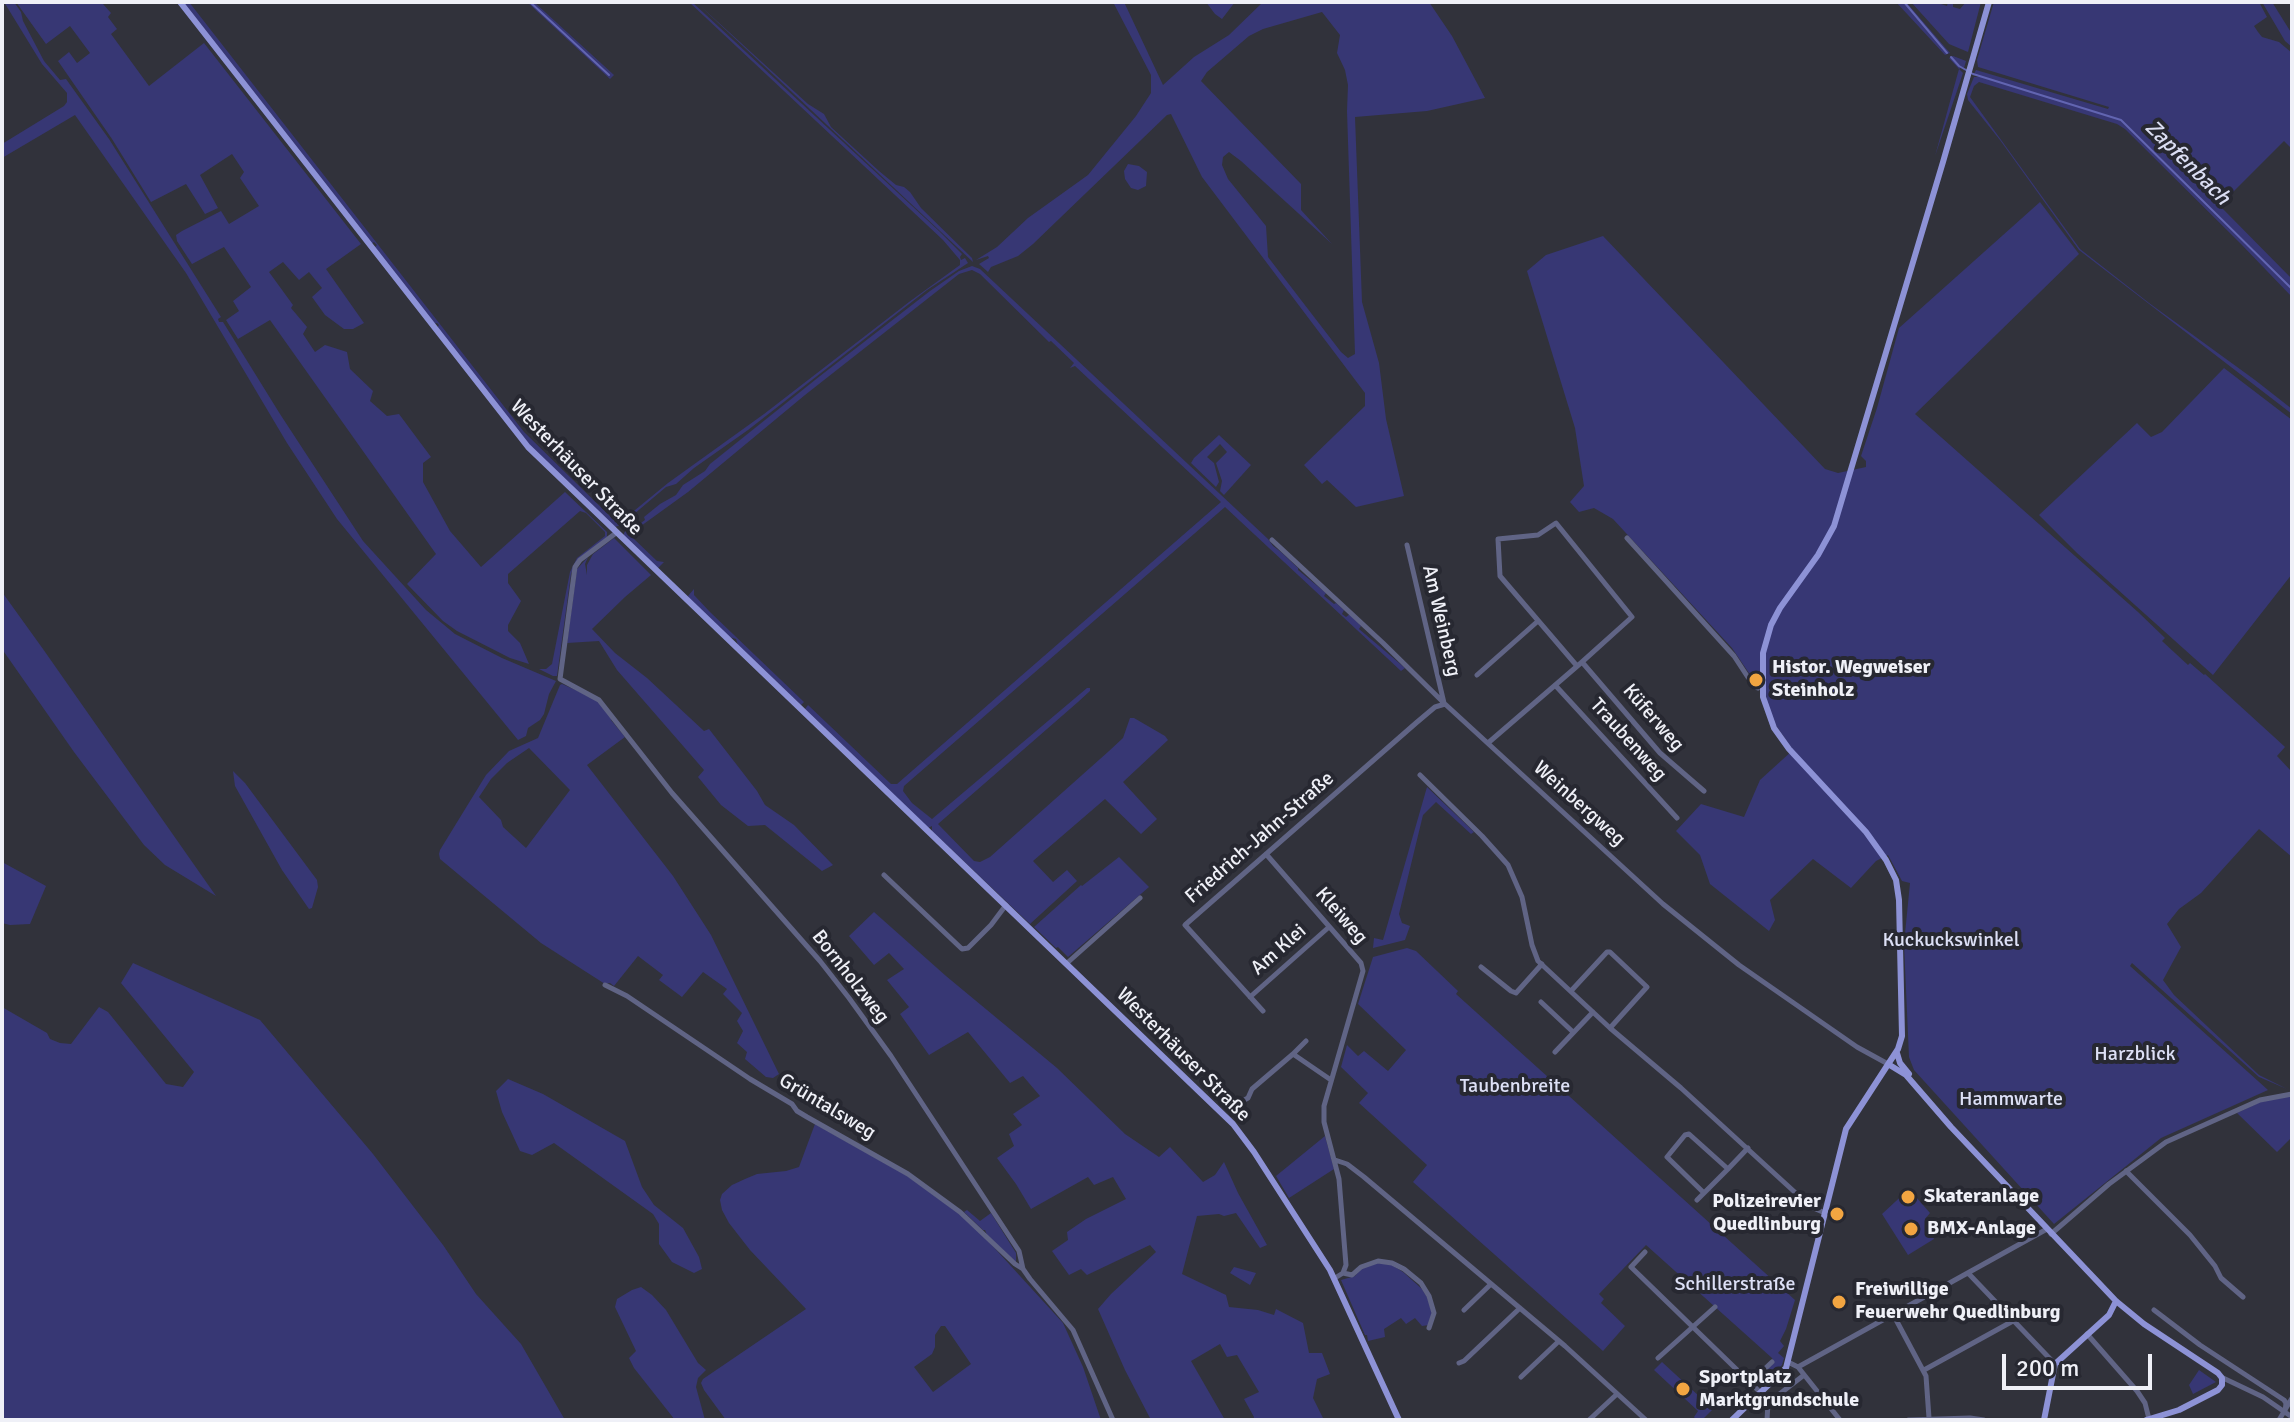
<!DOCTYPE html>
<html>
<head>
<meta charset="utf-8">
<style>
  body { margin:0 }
  #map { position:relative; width:2294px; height:1422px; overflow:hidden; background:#31323b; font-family:Signika,sans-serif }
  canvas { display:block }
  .frame { position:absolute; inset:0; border:4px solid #eff0f7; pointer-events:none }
  .scale { position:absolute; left:2002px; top:1354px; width:150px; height:36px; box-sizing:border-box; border:4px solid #eff0f7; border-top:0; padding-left:10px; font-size:24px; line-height:28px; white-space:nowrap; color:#eff0f7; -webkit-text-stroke:6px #272831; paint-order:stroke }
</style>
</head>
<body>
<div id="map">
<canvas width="2294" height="1422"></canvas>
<div class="frame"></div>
<div class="scale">200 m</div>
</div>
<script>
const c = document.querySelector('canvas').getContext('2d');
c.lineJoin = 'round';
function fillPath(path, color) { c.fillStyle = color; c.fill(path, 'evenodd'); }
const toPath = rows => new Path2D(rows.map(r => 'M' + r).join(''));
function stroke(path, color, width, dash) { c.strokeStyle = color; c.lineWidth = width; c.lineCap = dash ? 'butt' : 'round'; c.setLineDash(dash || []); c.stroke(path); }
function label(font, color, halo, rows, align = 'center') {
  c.font = font + ' Signika,sans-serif'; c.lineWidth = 8; c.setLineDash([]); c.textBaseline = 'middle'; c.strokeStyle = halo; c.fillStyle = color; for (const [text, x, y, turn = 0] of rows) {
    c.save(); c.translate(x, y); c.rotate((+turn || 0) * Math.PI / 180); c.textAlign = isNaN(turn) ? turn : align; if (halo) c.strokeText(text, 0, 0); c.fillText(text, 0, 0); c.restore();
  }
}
fillPath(toPath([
  [4,2,14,2,21,12,23,21,44,61,60,80,66,79,109,139,221,317,218,319,219,322,223,322,280,414,363,541,426,610,455,634,502,658,556,681,549,694,544,714,540,720,528,728,526,736,518,740,337,519,287,443,186,273,75,115,2,158,2,144,64,106,67,102,67,93,42,64],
  [16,2,104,2,103,4,111,13,108,17,117,29,111,34,149,86,204,43,361,244,326,269,364,323,353,329,344,329,325,315,312,297,322,288,309,272,299,280,283,262,269,272,293,305,291,308,307,327,303,334,315,352,325,345,347,352,350,369,373,391,370,401,387,416,399,414,431,457,423,463,423,482,450,531,481,567,565,492,607,532,607,537,574,566,571,574,557,676,553,676,539,669,546,669,552,664,570,572,577,558,605,536,605,532,586,513,580,511,508,574,508,583,521,601,508,625,508,631,520,643,529,664,510,658,457,631,443,621,407,584,436,554,270,320,238,339,226,320,239,311,233,301,251,287,224,247,192,264,177,241,176,235,182,231,221,211,229,224,259,206,240,178,244,172,232,154,200,175,218,208,205,214,186,184,151,202,112,139,58,61,69,52,77,63,90,53,70,26,46,44],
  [183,2,189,2,524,432,618,524,668,483,764,414,909,302,960,265,960,260,943,240,689,2,692,2,939,231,962,254,960,257,961,260,965,258,968,263,927,290,748,430,694,468,676,484,666,487,621,525,615,527,531,447,437,328,439,325,437,323,433,324,393,272,394,270,392,270,374,248,377,245,374,242,371,244],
  [527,2,534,2,614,75,610,79],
  [696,2,808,104,824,114,831,127,879,171,896,185,904,187,910,192,921,208,972,258,973,262],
  [1113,2,1124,2,1163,85,1194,57,1229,35,1263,2,1429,2,1452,36,1485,98,1427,111,1355,117,1362,302,1379,363,1386,419,1404,496,1356,507,1327,480,1322,484,1304,465,1365,406,1365,393,1202,177,1171,114,1167,115,1033,244,1018,256,991,267,988,272,979,264,989,258,988,256,976,260,997,247,1028,218,1088,175,1136,116,1151,93,1151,75],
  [1322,12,1340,35,1337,53,1345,70,1348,85,1347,111,1355,354,1348,358,1341,352,1268,257,1266,226,1228,179,1222,165,1223,157,1229,152,1241,161,1332,244,1301,210,1301,184,1201,81,1207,72,1249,36,1263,29],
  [1206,2,1235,2,1222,19,1215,14],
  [1896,2,1906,2,1950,53,1945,55],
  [1911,2,1935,2,1947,6,1948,2,1953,3,1953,7,1960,9,1966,2,1981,2,1968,52,1949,44],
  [1994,2,2259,2,2267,17,2254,26,2258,32,2262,37,2279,42,2292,53,2292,149,2284,141,2223,202,2222,208,2292,279,2292,297,2241,244,2125,129,2117,124,1979,82,1974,86,1970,97,2080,249,2149,303,2255,380,2292,409,2292,414,2079,250,2000,140,1968,100,1967,94,1974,77,1980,77,1974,74,1976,70,2108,109,2109,107,1978,67,1977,60],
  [2262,2,2272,2,2292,34,2292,47,2285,41],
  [1953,56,1966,61,1964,68,1962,67,1959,69,1963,73,1935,156,1959,69,1949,58],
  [1128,164,1139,166,1147,172,1146,186,1138,190,1131,188,1125,179,1124,171],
  [2040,202,2079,254,1915,414,2138,612,2165,638,2162,641,2188,665,2190,663,2204,675,2205,674,2284,746,2285,747,2277,756,2292,772,2292,857,2259,829,2201,893,2179,909,2167,924,2181,947,2163,980,2174,995,2259,1075,2287,1089,2259,1077,2132,963,2130,966,2268,1090,2161,1138,2054,1224,1914,1070,1909,1057,1904,944,1910,883,1902,881,1888,855,1876,861,1851,888,1813,859,1770,900,1775,920,1769,931,1710,884,1700,855,1676,831,1701,804,1744,817,1760,780,1793,750,1773,721,1768,708,1764,682,1755,682,1732,648,1613,519,1594,508,1579,512,1570,502,1584,486,1575,428,1527,271,1546,255,1603,236,1825,469,1838,473,1866,467,1866,461,1861,456,1877,408,1899,328],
  [972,266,980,269,1268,539,1273,546,1281,552,1298,568,1298,570,1326,593,1324,596,1334,604,1336,603,1344,610,1342,614,1346,617,1350,614,1361,626,1359,629,1405,668,1401,671,1225,507,904,786,903,791,912,803,932,819,1087,688,1090,688,1090,691,1078,702,938,824,974,861,980,862,990,857,1109,751,1123,738,1130,718,1134,718,1165,736,1168,740,1123,782,1157,819,1141,834,1105,799,1033,861,1053,882,1067,870,1077,881,1030,924,932,831,932,826,928,828,805,709,808,705,891,784,897,784,1221,502,1075,366,1070,368,1074,363,1051,341,1049,342,980,274,972,270,959,274,805,395,688,492,634,531,633,538,657,561,664,562,657,569,624,536,624,533,631,524,634,528,645,520,644,517,660,504,676,495,683,485,705,471,710,464,820,376,930,291,959,271],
  [2224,368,2292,420,2292,574,2213,675,2077,553,2039,515,2137,423,2151,437,2162,432],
  [1219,435,1251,465,1224,495,1220,491,1222,481,1216,463,1227,452,1220,444,1207,457,1214,463,1219,482,1216,487,1191,463,1194,458],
  [614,538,651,575,625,597,592,629,615,653,647,678,704,731,709,729,757,791,765,805,794,825,833,865,822,871,765,825,748,826,721,805,698,777,704,770,617,670,599,641,567,643,577,569,588,557,585,564,587,575,587,565,593,554],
  [694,589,694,595,710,612,804,702,801,705,738,645,736,639,729,637,689,598,688,596],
  [2,592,43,649,216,896,165,865,144,845,74,752,2,649],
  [562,684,594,698,611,716,611,720,625,737,587,765,673,876,711,935,779,1074,773,1078,766,1077,745,1059,747,1052,737,1043,743,1031,737,1021,742,1013,723,994,727,989,703,972,682,997,659,980,663,975,638,956,614,986,610,983,605,984,541,943,440,859,439,854,440,850,486,775,509,751,538,738,560,685],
  [529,748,570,790,526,848,503,827,501,820,479,797,491,779,507,763],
  [233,771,245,783,317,880,318,887,312,908,309,909,282,870,235,786],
  [1427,787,1474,832,1471,834,1436,802,1423,815,1399,914,1402,923,1410,926,1405,940,1373,948,1374,938,1383,940],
  [1119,857,1149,887,1068,957,1058,947,1056,948,1034,927,1081,885,1082,886],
  [2,862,46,886,30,924,10,925,2,923],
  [874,912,946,976,1057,1068,1125,1134,1159,1157,1170,1147,1203,1182,1215,1175,1224,1162,1238,1193,1267,1245,1260,1248,1236,1213,1224,1216,1219,1214,1197,1216,1182,1274,1226,1295,1229,1307,1258,1310,1274,1315,1276,1309,1303,1323,1309,1353,1322,1353,1330,1374,1317,1379,1313,1398,1324,1420,1253,1420,1254,1417,1244,1399,1259,1392,1237,1355,1227,1357,1220,1344,1191,1361,1225,1420,1151,1420,1125,1370,1098,1309,1111,1294,1156,1252,1150,1245,1087,1275,1081,1269,1069,1275,1052,1251,1068,1240,1067,1232,1086,1219,1126,1199,1113,1177,1094,1185,1088,1177,1031,1209,1016,1184,997,1158,1014,1146,1009,1134,1022,1125,1013,1114,1040,1096,1023,1076,1010,1083,968,1032,929,1055,900,1014,909,1007,887,980,904,969,889,953,874,965,849,936],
  [1407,948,1416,951,1458,991,1456,994,1795,1300,1786,1329,1780,1341,1784,1346,1778,1353,1784,1358,1782,1365,1761,1386,1756,1380,1774,1363,1772,1358,1646,1245,1599,1294,1604,1299,1601,1303,1625,1326,1603,1351,1413,1182,1427,1165,1359,1103,1368,1093,1341,1067,1347,1045,1358,1056,1364,1051,1388,1071,1406,1050,1358,1004,1373,957],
  [133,963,260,1020,373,1154,443,1245,476,1294,521,1344,565,1420,2,1420,2,1007,47,1033,50,1039,60,1043,71,1044,99,1007,108,1012,166,1084,183,1087,194,1072,121,983],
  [508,1079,543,1094,625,1141,642,1187,654,1205,683,1228,699,1257,702,1269,694,1273,672,1262,659,1244,659,1224,653,1214,554,1143,532,1155,520,1151,502,1112,496,1091],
  [2290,1096,2292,1097,2292,1137,2277,1152,2237,1113,2260,1102],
  [815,1124,906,1175,961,1215,978,1230,1063,1323,1083,1367,1101,1420,726,1420,704,1390,701,1383,703,1379,806,1309,750,1250,729,1223,722,1210,720,1200,722,1194,732,1185,745,1179,757,1174,786,1171,799,1167],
  [941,1326,945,1326,971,1364,933,1392,914,1367,932,1354,935,1347,935,1335],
  [1325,1136,1334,1169,1289,1198,1276,1176],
  [1909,1189,1930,1213,1925,1219,1934,1239,1908,1255,1882,1214],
  [967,1210,980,1221,991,1213,1016,1253,1016,1262,987,1235,985,1230,983,1230,964,1212],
  [1378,1263,1392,1265,1403,1272,1422,1289,1427,1297,1432,1313,1429,1325,1422,1326,1415,1318,1406,1324,1401,1318,1384,1329,1385,1337,1368,1341,1367,1335,1365,1335,1341,1280,1355,1276,1362,1268],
  [1234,1267,1256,1273,1250,1285,1230,1273],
  [641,1287,652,1295,666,1310,698,1363,706,1370,698,1378,696,1387,705,1420,675,1420,634,1368,629,1358,636,1351,615,1307,617,1299,632,1290],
  [1662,1362,1713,1409,1702,1420,1696,1420,1694,1417,1698,1411,1654,1370],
  [2199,1370,2216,1382,2193,1394,2189,1385]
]), '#373774');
stroke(toPath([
  [530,2,609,75],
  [1904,2,1947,53],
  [1951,57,1959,66,1973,74,2121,120,2292,289]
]), '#6265b1', 2);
stroke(toPath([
  [616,533,580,560,575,567,560,679,599,700,672,793,820,961,849,998,891,1056,1019,1251,1023,1269,1030,1279,1073,1330,1113,1420],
  [1627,538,1734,656,1753,685,1758,688],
  [1272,540,1383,643,1445,704,1663,904,1739,965,1857,1047,1888,1064],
  [1407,545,1444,703],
  [1582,662,1660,753,1704,791],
  [1477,675,1538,621],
  [1555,685,1677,818],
  [1488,743,1582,662,1632,617,1556,523,1538,535,1498,539,1500,576,1577,666],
  [1420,775,1482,836,1508,865,1522,897,1532,945,1538,961,1610,1028,1681,1088,1811,1207,1825,1213],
  [1266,854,1361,963,1363,971,1324,1106,1324,1122,1339,1179,1346,1265,1343,1273,1335,1278],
  [884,875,962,949,968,948,991,925,1006,905],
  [1066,964,1140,898],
  [1481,967,1511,991,1516,993,1542,964],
  [605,985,627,996,750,1079,792,1104,797,1111,807,1117,908,1174,960,1212,1015,1264,1023,1269],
  [1571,991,1607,952,1610,952,1647,987,1610,1028],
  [1250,997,1329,927],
  [1541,1002,1573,1032],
  [1263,1011,1185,925,1416,723,1435,707,1445,704],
  [1555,1052,1593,1012],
  [1293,1054,1306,1041],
  [1235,1105,1248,1098,1252,1089,1293,1054,1331,1080],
  [1335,1160,1347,1164,1364,1177,1565,1346,1646,1420],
  [1728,1169,1689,1134,1685,1135,1667,1157,1704,1193,1728,1169,1748,1148],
  [2126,1171,2190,1235,2215,1266,2221,1278,2243,1297],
  [1697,1200,1704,1193],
  [2051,1234,2109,1184,2166,1142,2260,1100,2292,1094],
  [1645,1252,1631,1267,1765,1397,1768,1403,1767,1420],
  [1343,1273,1352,1275,1361,1267,1378,1261,1392,1263,1404,1269,1421,1283,1429,1296,1434,1313,1429,1328],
  [1969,1274,2055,1364],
  [1464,1310,1491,1284],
  [2154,1310,2200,1345,2284,1400,2286,1403,2285,1412],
  [1894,1316,1926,1376,1929,1418],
  [2087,1334,2137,1391,2145,1403,2149,1419],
  [1658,1358,1715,1307],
  [1788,1362,1798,1367,1840,1420],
  [1459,1363,1464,1361,1520,1308],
  [1798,1367,2047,1229],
  [1924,1370,2013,1321],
  [1521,1377,1559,1341],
  [2221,1377,2263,1397,2292,1417],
  [1751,1382,1772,1362],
  [1768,1403,1804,1375],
  [1589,1420,1617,1394],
  [1908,1420,1970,1418,1984,1420],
  [2279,1420,2292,1398]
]), '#606485', 5);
stroke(toPath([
  [180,2,528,447,1233,1124,1254,1152,1330,1270,1399,1420],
  [1897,1053,1900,1063,1909,1074],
  [1888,1064,1906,1075,1951,1127,2116,1301,2144,1324,2218,1373,2222,1378,2222,1385,2218,1390,2179,1410,2146,1420],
  [1732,1420,1786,1368,1846,1129,1898,1049,1902,1036,1899,900,1896,880,1886,860,1866,832,1789,749,1774,728,1763,697,1763,653,1771,625,1780,608,1818,555,1834,526,1943,162,1989,2],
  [2044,1420,2055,1364,2109,1315,2116,1301]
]), '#8d92d6', 6);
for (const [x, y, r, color] of [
  [1756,680,8,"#f2a541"],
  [1908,1197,8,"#f2a541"],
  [1837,1214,8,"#f2a541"],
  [1911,1229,8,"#f2a541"],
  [1839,1302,8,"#f2a541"],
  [1683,1389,8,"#f2a541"]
]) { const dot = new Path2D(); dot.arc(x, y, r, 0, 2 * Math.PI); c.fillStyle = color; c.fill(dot); stroke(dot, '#272831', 3); }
label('20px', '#eff0f7', '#272831', [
  ["Westerhäuser Straße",576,468,46],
  ["Am Weinberg",1441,621,77],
  ["Küferweg",1653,718,49],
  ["Traubenweg",1628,740,48],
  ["Weinbergweg",1579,804,42],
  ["Friedrich-Jahn-Straße",1260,838,-41],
  ["Kleiweg",1341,916,49],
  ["Am Klei",1279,950,-41],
  ["Bornholzweg",850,977,52],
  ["Westerhäuser Straße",1183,1055,45],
  ["Grüntalsweg",827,1107,31]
]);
label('bold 20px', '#eff0f7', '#272831', [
  ["Histor. Wegweiser",1772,668],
  ["Steinholz",1772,691],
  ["Skateranlage",1924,1197],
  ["Polizeirevier",1821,1202,"right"],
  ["Quedlinburg",1821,1225,"right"],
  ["BMX-Anlage",1927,1229],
  ["Freiwillige",1855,1290],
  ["Feuerwehr Quedlinburg",1855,1313],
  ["Sportplatz",1699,1378],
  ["Marktgrundschule",1699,1401]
], 'left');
label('20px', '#dde0f6', '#272831', [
  ["Kuckuckswinkel",1951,941],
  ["Harzblick",2135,1055],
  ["Taubenbreite",1515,1087],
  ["Hammwarte",2011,1100],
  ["Schillerstraße",1735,1285]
]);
label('italic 22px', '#dbdef3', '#272831', [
  ["Zapfenbach",2187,163,45]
]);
</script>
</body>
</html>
